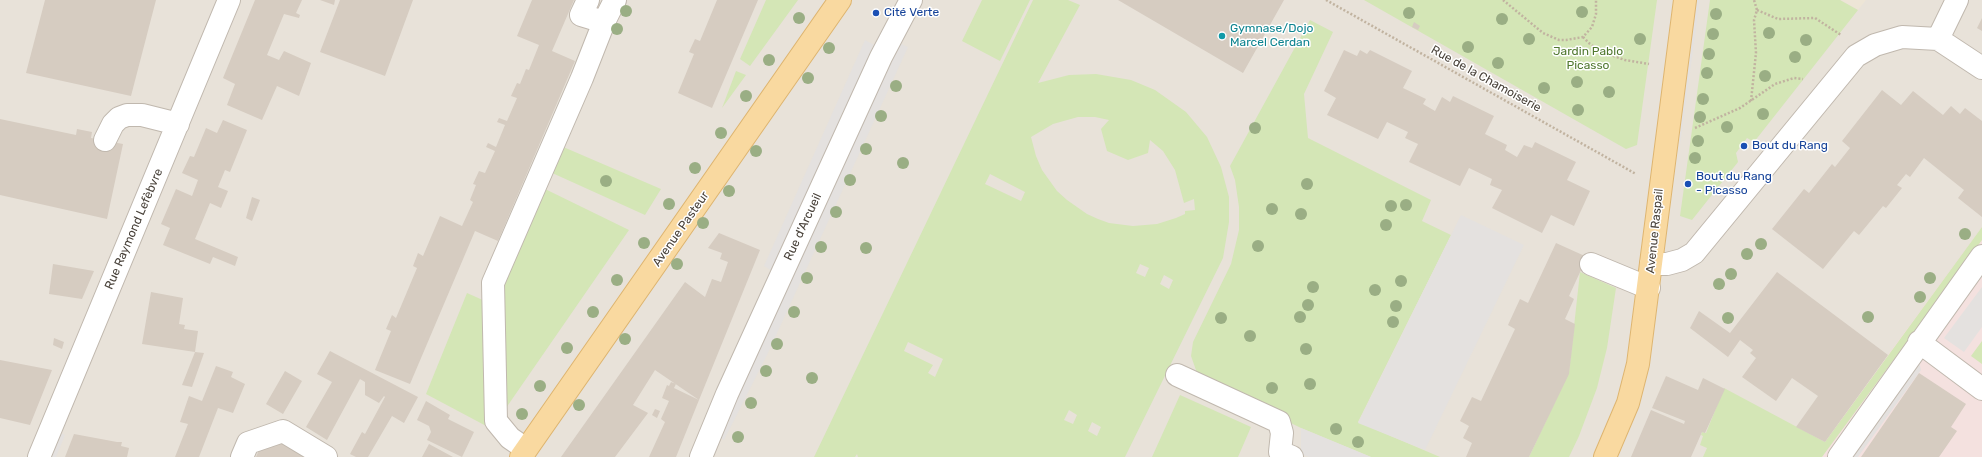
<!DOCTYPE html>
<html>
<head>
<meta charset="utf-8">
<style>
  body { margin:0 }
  canvas { display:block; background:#f5f1eb }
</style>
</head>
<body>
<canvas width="1982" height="457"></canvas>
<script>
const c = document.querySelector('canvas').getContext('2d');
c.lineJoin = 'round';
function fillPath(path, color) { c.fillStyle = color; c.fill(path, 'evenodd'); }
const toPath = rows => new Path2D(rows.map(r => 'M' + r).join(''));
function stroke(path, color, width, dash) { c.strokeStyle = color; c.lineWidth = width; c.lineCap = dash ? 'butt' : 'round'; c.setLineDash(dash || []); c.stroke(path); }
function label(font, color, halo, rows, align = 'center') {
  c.font = font + ' Rubik,sans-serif'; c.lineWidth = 3; c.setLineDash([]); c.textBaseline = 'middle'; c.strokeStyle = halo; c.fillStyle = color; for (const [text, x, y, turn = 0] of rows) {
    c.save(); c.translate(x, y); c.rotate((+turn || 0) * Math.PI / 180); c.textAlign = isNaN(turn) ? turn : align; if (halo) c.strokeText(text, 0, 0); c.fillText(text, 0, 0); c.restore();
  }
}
fillPath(toPath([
  [0,0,1982,0,1982,457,0,457]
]), '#e8e2d9');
fillPath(toPath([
  [1840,0,1866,0,1858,10]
]), '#ede5d6');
fillPath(toPath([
  [1982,227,1982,457,1813,457,1888,355]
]), '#f4e1df');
fillPath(toPath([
  [766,0,798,0,750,66,740,59],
  [982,0,1030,0,1000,61,962,41],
  [1033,0,1068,0,1080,5,1038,83,1069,75,1096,74,1131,80,1155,90,1186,112,1207,137,1221,167,1229,197,1229,222,1223,258,1125,457,858,457,857,454,855,457,814,457],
  [1078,117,1095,117,1109,120,1101,129,1107,151,1128,160,1148,153,1150,140,1163,151,1175,170,1184,203,1194,199,1195,210,1185,211,1185,214,1176,218,1157,224,1133,226,1109,223,1098,219,1087,214,1067,200,1057,191,1042,170,1036,156,1031,137,1053,124],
  [990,174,1025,192,1021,201,985,184],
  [1140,264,1149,268,1145,277,1136,273],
  [1164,275,1173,280,1169,289,1160,284],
  [908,342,943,359,935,377,928,373,933,365,904,351],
  [1069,410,1077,415,1073,424,1064,420],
  [1092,422,1101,427,1097,436,1088,431],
  [1364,0,1657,0,1637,145,1626,149],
  [1710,0,1840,0,1858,10,1754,142,1747,138,1736,153,1738,162,1692,220,1680,216],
  [1310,20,1333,32,1304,94,1308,138,1431,200,1422,221,1451,235,1358,422,1440,457,1371,457,1301,428,1209,383,1197,373,1191,356,1193,342,1231,264,1239,230,1239,207,1235,180,1230,166],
  [736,71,746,75,722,108],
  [561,146,661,189,645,215,550,172],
  [543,188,629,230,506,408,502,284],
  [1982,227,1982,240,1822,457,1703,457,1707,448,1700,445,1703,436,1701,435,1702,432,1706,433,1724,388,1825,442],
  [1580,272,1616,288,1607,348,1597,388,1579,436,1569,457,1529,457,1569,372],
  [467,293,485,301,490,428,426,394],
  [1982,341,1982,364,1971,356],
  [1180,395,1251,427,1238,457,1152,457]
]), '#d4e6b6');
fillPath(toPath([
  [1691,0,1700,0,1680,145,1678,96],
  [865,40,874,45,772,271,764,266],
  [899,43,908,47,767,355,724,440,716,436,754,362,795,273],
  [1461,215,1524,245,1425,450,1358,423],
  [1982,287,1982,327,1964,352,1944,338],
  [1918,358,1921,370,1858,457,1847,457],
  [1301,428,1371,457,1309,457,1301,454],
  [57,431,65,435,56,457,47,457]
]), '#e4e1df');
fillPath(toPath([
  [45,0,156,0,131,96,26,73],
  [255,0,302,0,296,13,300,15,299,18,284,14,267,55,279,60,284,51,311,63,299,96,277,86,262,120,227,105,235,84,223,78],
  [320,0,335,0,334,5],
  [340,0,413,0,385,76,320,52],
  [532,0,574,0,552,51,575,61,498,241,475,231,410,384,375,370,391,331,386,329,392,315,396,318,417,268,413,266,418,253,423,256,440,216,462,226,473,202,470,200,476,185,473,184,479,171,485,173,495,151,486,147,488,143,496,147,505,125,497,122,499,118,507,121,517,98,511,96,517,83,520,84,526,69,529,70,539,45,517,36],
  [717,0,758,0,712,108,678,93,694,54,689,52,695,39,700,41],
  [1118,0,1284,0,1243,73],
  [1982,18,1982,31,1977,28],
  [1414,22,1420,26,1418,30,1412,27],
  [1344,50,1357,56,1360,50,1367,54,1370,50,1412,71,1403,88,1426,99,1423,104,1435,111,1442,97,1450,102,1453,96,1494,116,1485,134,1507,145,1505,150,1517,157,1524,145,1532,148,1535,142,1576,162,1567,180,1590,191,1574,226,1551,215,1542,233,1492,208,1502,190,1490,185,1492,179,1469,168,1460,186,1409,162,1418,144,1405,138,1408,132,1387,122,1378,139,1327,115,1336,98,1324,91],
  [1882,90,1901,105,1913,91,1943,115,1951,106,1960,114,1965,108,1982,121,1982,217,1958,198,1964,190,1924,158,1910,177,1906,174,1897,185,1902,188,1886,208,1883,206,1859,235,1854,231,1823,269,1772,229,1804,189,1809,193,1832,164,1835,167,1850,148,1842,141],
  [0,119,76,135,77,129,92,132,91,138,123,144,107,219,0,195],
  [223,120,247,130,230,172,225,170,218,187,228,191,221,208,210,203,195,239,238,257,235,266,213,257,210,264,163,245,170,228,161,224,176,189,192,196,198,180,182,173,190,156,194,157,206,128,217,133],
  [252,197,260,200,252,221,246,218],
  [719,233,760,250,699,400,655,370,633,405,648,413,615,457,561,457,685,282,705,297,712,279,721,282,728,262,720,259,722,253,708,248],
  [1556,243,1587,257,1569,296,1574,299,1565,319,1575,324,1569,374,1529,457,1466,457,1472,443,1463,438,1469,426,1460,421,1472,397,1481,401,1515,329,1508,325,1520,299,1528,303],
  [53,264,94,271,82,299,49,294],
  [1777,272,1888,355,1825,442,1796,427,1818,396,1792,378,1776,401,1742,377,1756,358,1750,353,1753,350,1740,340,1728,357,1690,328,1699,311,1730,333],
  [151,292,183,298,179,324,185,325,184,329,198,331,195,352,204,353,192,387,182,385,195,352,142,344],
  [54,338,64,342,62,349,53,345],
  [330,351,418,397,404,423,392,416,368,457,356,457,350,454,362,432,365,434,385,397,384,396,379,403,365,395,365,382,360,379,327,440,306,427,332,382,317,374],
  [0,360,52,370,30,425,0,418],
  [216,366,233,372,231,377,245,384,233,413,218,408,199,457,175,457,188,424,180,422,189,396,202,401],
  [285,371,302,381,283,414,266,404],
  [1919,373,1966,404,1951,427,1957,431,1939,457,1861,457],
  [1666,376,1698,390,1703,378,1725,389,1705,433,1702,432,1691,457,1631,457,1651,410,1684,424,1685,421,1652,408],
  [671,382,676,384,674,388,699,400,676,457,649,457,665,422,661,419,669,401,662,398,667,385,669,386],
  [426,401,450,415,448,419,474,432,462,457,427,440,431,432,429,426,417,420],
  [655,409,660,411,657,418,652,415],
  [74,434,117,442,122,442,121,446,129,448,127,457,65,457],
  [281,443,305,457,256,457,259,450],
  [429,444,453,457,422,457]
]), '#d6ccc1');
const minor = toPath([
  [588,0,581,15,604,22,615,0],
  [1938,39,1957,0],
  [105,140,113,124,119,118,127,115,142,115,178,124],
  [1591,264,1649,288],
  [1651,264,1667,264,1682,260,1694,253,1856,56,1875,45,1902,37,1938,39,1982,68],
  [1919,342,1982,389],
  [1177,375,1279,422,1282,433,1280,452,1292,457],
  [526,449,510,438,496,421,493,283,582,78,604,22],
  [39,457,229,0],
  [242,457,248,443,283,431,326,457],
  [701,457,727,394,881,57,911,0],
  [1839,457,1982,256]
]);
const major = toPath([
  [521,457,840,0],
  [1605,457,1628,403,1638,364,1685,0]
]);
stroke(minor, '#c0b8ae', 24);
stroke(major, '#deb570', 24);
stroke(toPath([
  [1326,0,1636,174],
  [1503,0,1543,33,1559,40,1566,40,1583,37,1592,27,1596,14,1596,0],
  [1757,10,1778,19,1815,18,1841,35],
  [1583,37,1590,44,1602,52,1625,60,1649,64],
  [1751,101,1756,53,1754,20,1757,10,1754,0],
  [1695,128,1740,108,1775,84,1794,78,1803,79]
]), '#c1b3a0', 2.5, [2, 2]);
stroke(minor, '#fff', 22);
stroke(major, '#f9d9a0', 22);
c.fillStyle = '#9aae84';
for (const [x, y] of [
  [626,11],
  [1582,12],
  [1409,13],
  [1716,14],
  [799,18],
  [1502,19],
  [617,29],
  [1769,33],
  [1713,34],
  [1529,39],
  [1640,39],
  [1806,40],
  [1468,47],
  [829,48],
  [1709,54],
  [1795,57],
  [769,60],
  [1498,63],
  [1707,73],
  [1765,76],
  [808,78],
  [1577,82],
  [896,86],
  [1544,88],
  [1609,92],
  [746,96],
  [1703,99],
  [1578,110],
  [1763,114],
  [881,116],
  [1700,117],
  [1727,127],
  [1255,128],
  [721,133],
  [1698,141],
  [866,149],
  [756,151],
  [1695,158],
  [903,163],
  [695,168],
  [850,180],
  [606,181],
  [1307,184],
  [729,191],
  [669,204],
  [1406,205],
  [1391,206],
  [1272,209],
  [836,212],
  [1301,214],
  [703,223],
  [1386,225],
  [1965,234],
  [644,243],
  [1761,244],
  [1258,246],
  [821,247],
  [866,248],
  [1747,254],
  [677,264],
  [1731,274],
  [807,278],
  [1930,278],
  [617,280],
  [1401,281],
  [1719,284],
  [1313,287],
  [1375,290],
  [1920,297],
  [1308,305],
  [1396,306],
  [593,312],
  [794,312],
  [1300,317],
  [1868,317],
  [1221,318],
  [1728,318],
  [1393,322],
  [1250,336],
  [625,339],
  [777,344],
  [567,348],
  [1306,349],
  [766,371],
  [812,378],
  [1310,384],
  [540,386],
  [1272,388],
  [751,403],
  [579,405],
  [522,414],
  [1336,429],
  [738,437],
  [1358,442]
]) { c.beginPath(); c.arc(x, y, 6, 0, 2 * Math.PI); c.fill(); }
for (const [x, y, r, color] of [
  [876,13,4,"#1a4fb4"],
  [1222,36,4,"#0f9aa8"],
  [1744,146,4,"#1a4fb4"],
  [1688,184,4,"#1a4fb4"]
]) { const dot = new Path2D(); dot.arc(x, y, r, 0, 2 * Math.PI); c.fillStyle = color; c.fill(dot); stroke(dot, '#fff', 1.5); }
label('12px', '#164399', '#fff', [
  ["Cité Verte",884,13],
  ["Bout du Rang",1752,146],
  ["Bout du Rang",1696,177],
  ["- Picasso",1696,191]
], 'left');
label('12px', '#0d838f', '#fff', [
  ["Gymnase/Dojo",1230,29],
  ["Marcel Cerdan",1230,43]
], 'left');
label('12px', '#50782f', '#fff', [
  ["Jardin Pablo",1588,52],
  ["Picasso",1588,66]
]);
label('12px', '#484139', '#fff', [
  ["Rue de la Chamoiserie",1486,79,29],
  ["Rue d'Arcueil",803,227,-65],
  ["Rue Raymond Lefèbvre",134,229,-67],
  ["Avenue Pasteur",681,229,-55],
  ["Avenue Raspail",1655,231,-84]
]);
</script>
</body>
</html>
